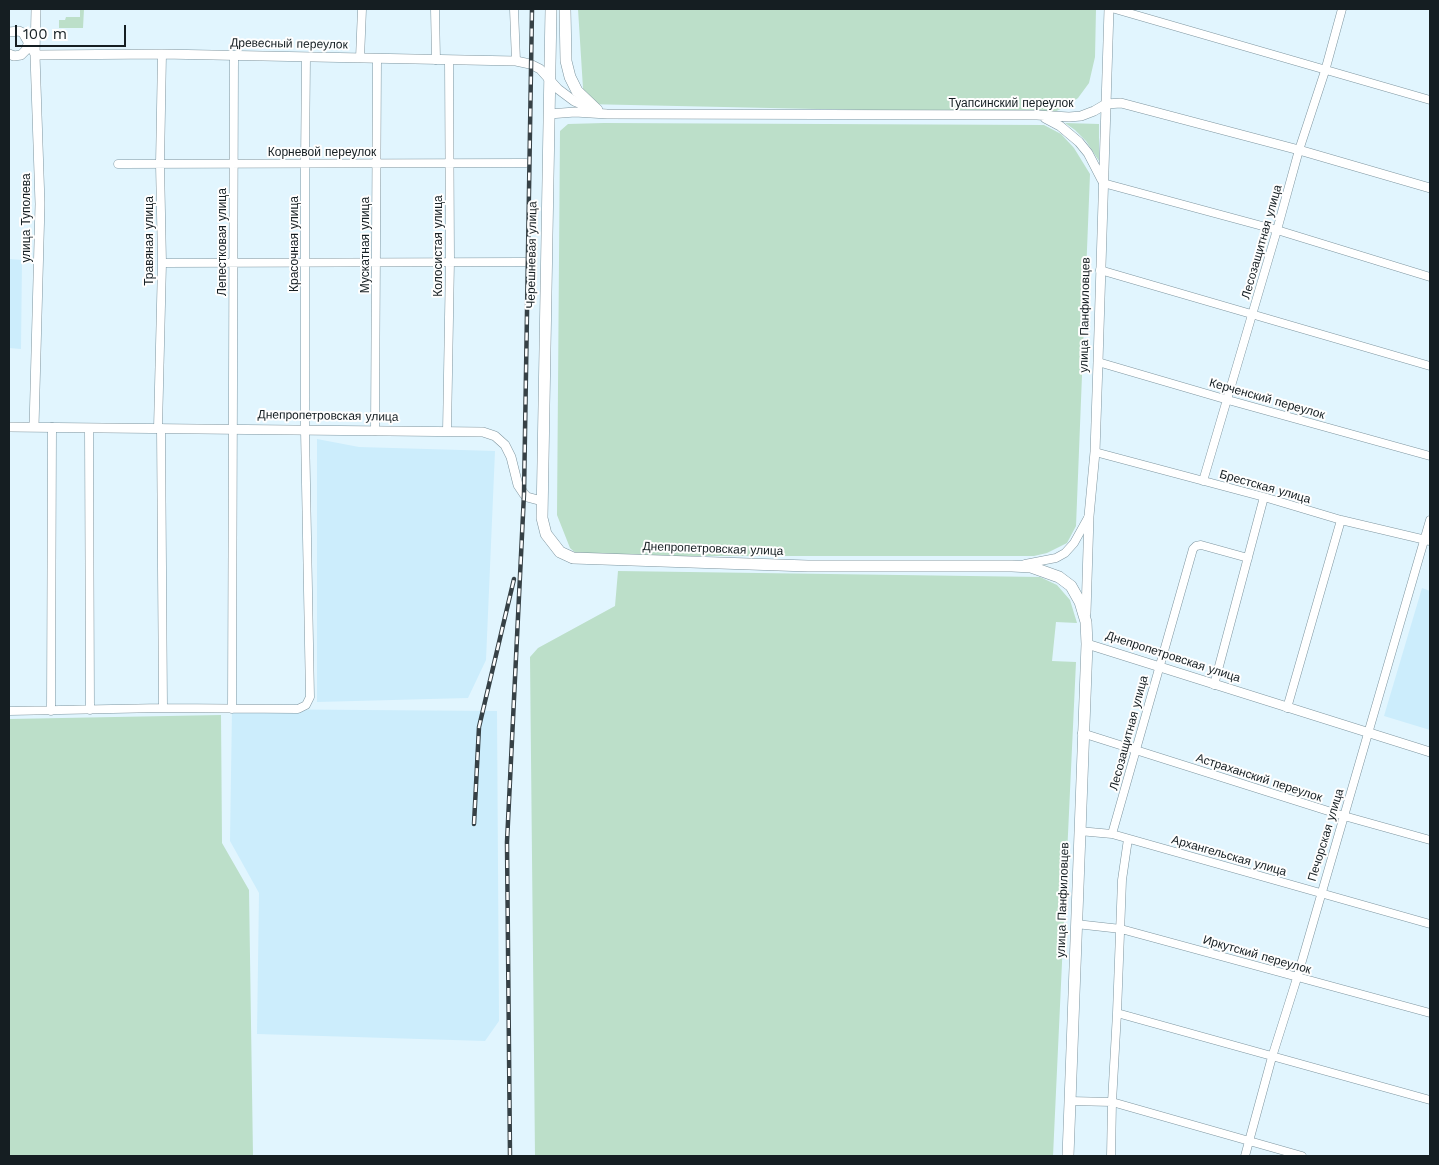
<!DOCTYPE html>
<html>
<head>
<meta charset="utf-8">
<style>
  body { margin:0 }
  #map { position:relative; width:1439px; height:1165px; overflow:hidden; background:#e1f5fe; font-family:"Work Sans",sans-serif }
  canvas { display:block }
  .frame { position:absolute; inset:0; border:10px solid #151e22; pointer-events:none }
  .scale { position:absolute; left:15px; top:25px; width:111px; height:22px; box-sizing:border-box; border:2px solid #151e22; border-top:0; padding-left:6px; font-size:15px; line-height:18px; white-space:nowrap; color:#151e22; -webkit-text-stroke:4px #fefefe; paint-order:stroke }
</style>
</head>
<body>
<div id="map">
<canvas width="1439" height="1165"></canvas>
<div class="frame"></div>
<div class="scale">100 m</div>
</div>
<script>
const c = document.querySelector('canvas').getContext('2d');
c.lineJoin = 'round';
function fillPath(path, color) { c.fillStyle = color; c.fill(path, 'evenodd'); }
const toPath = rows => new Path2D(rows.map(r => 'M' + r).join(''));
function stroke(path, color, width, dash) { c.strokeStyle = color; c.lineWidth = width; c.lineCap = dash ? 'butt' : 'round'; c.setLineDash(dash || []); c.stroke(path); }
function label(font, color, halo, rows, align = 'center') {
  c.font = font + ' "Work Sans",sans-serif'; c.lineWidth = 4; c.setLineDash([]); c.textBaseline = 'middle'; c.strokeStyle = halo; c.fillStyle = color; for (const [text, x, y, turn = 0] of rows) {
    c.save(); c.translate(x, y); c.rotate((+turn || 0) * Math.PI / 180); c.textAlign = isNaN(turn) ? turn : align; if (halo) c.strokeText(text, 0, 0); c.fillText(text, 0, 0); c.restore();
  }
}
fillPath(toPath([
  [9,259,22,260,21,349,9,348],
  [317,439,359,447,495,451,486,660,468,698,317,702],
  [1422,588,1430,591,1430,730,1384,716],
  [232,709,497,711,499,1021,485,1041,257,1034,259,893,230,841]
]), '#ccedfc');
fillPath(toPath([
  [80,9,84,9,83,28,59,28,59,20,65,20,66,17,80,17],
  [578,9,1096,9,1095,57,1089,83,1078,98,1067,106,1050,114,584,104],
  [604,123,1044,125,1061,134,1074,148,1090,174,1076,526,1067,543,1047,553,1034,556,579,556,570,548,557,515,560,131,568,124],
  [1065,123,1099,124,1099,161,1086,141,1075,130],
  [618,571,1040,577,1057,585,1070,600,1077,623,1056,622,1052,661,1076,662,1053,1156,535,1156,530,657,538,648,615,606],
  [221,715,222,843,249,890,253,1156,9,1156,9,719]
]), '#bcdfc9');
const minor = toPath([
  [435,9,436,60],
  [514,9,516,61],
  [1115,9,1430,100],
  [360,58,362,9],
  [118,164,526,163],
  [1103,183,1277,230,1430,277],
  [162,263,525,262],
  [1100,270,1430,366],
  [1098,362,1228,400,1430,456],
  [89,428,90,710],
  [158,428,162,263,160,164,162,54],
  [161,428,163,708],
  [375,431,377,59],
  [447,431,450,261,449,60],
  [1095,452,1264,497,1341,520,1430,541],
  [1203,481,1277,230,1299,150,1325,71,1342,9],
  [1025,564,1056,558,1065,553,1074,543,1089,516],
  [1214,685,1264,497],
  [1287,708,1341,520],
  [232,709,234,56],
  [9,711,163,708,298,709,306,705,310,697,305,430,305,164,306,57],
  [51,711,52,427],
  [1082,733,1344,816,1430,840],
  [1079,831,1112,834,1430,924],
  [1112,834,1193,549,1196,546,1201,545,1248,558],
  [1076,924,1121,929,1430,1013],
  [1117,1013,1430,1100],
  [1070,1101,1112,1102,1302,1156],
  [1111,1156,1112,1102,1117,1013,1122,880,1128,839],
  [1245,1156,1272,1057,1297,978,1430,520]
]);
const tertiary = toPath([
  [9,32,19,31,23,33,35,54],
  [9,54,14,56,21,55,26,50,28,44],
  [35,55,162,54,516,61,530,64,540,69,558,89,574,101,594,109],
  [549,114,575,112,607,114,1037,115,1069,117,1081,116,1094,111,1106,104,1121,103,1299,150,1430,188],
  [1045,118,1060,126,1079,142,1088,153,1102,180],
  [9,427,483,432,495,436,505,445,511,457,518,485,524,494,527,497,542,501],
  [34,427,40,204,35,55,36,9],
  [1086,613,1089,516,1095,452,1098,362,1109,9],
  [1087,644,1430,752]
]);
const primary = toPath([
  [551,9,542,518,546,534,560,552,573,558,808,566,1012,566,1031,567,1059,577,1071,586,1080,602,1086,622,1087,644,1068,1156],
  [565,9,566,61,570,77,577,91,597,110]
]);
stroke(minor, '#7f96a0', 9);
stroke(tertiary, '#7f96a0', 10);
stroke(primary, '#7f96a0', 12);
stroke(minor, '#fff', 8);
stroke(tertiary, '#fff', 9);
stroke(primary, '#fff', 11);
const rail = toPath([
  [474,824,479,727,514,579],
  [510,1156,507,842,524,494,532,9]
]);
stroke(rail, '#364146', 4.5);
stroke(rail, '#fefefe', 2.5, [8]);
label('12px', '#151e22', '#fefefe', [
  ["Древесный переулок",289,44,1],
  ["Туапсинский переулок",1011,103],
  ["Корневой переулок",322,152],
  ["улица Туполева",26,218,-90],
  ["Травяная улица",149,241,-90],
  ["Лепестковая улица",222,242,-90],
  ["Лесозащитная улица",1262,242,-74],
  ["Красочная улица",294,244,-90],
  ["Мускатная улица",365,245,-90],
  ["Колосистая улица",438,246,-90],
  ["Черешневая улица",532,255,-89],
  ["улица Панфиловцев",1085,315,-89],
  ["Керченский переулок",1267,399,16],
  ["Днепропетровская улица",328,416,1],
  ["Брестская улица",1265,487,16],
  ["Днепропетровская улица",713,549,2],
  ["Днепропетровская улица",1173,657,18],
  ["Лесозащитная улица",1129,733,-75],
  ["Астраханский переулок",1259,778,18],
  ["Печорская улица",1326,835,-73],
  ["Архангельская улица",1229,856,16],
  ["улица Панфиловцев",1063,900,-88],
  ["Иркутский переулок",1257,955,16]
]);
</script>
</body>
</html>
